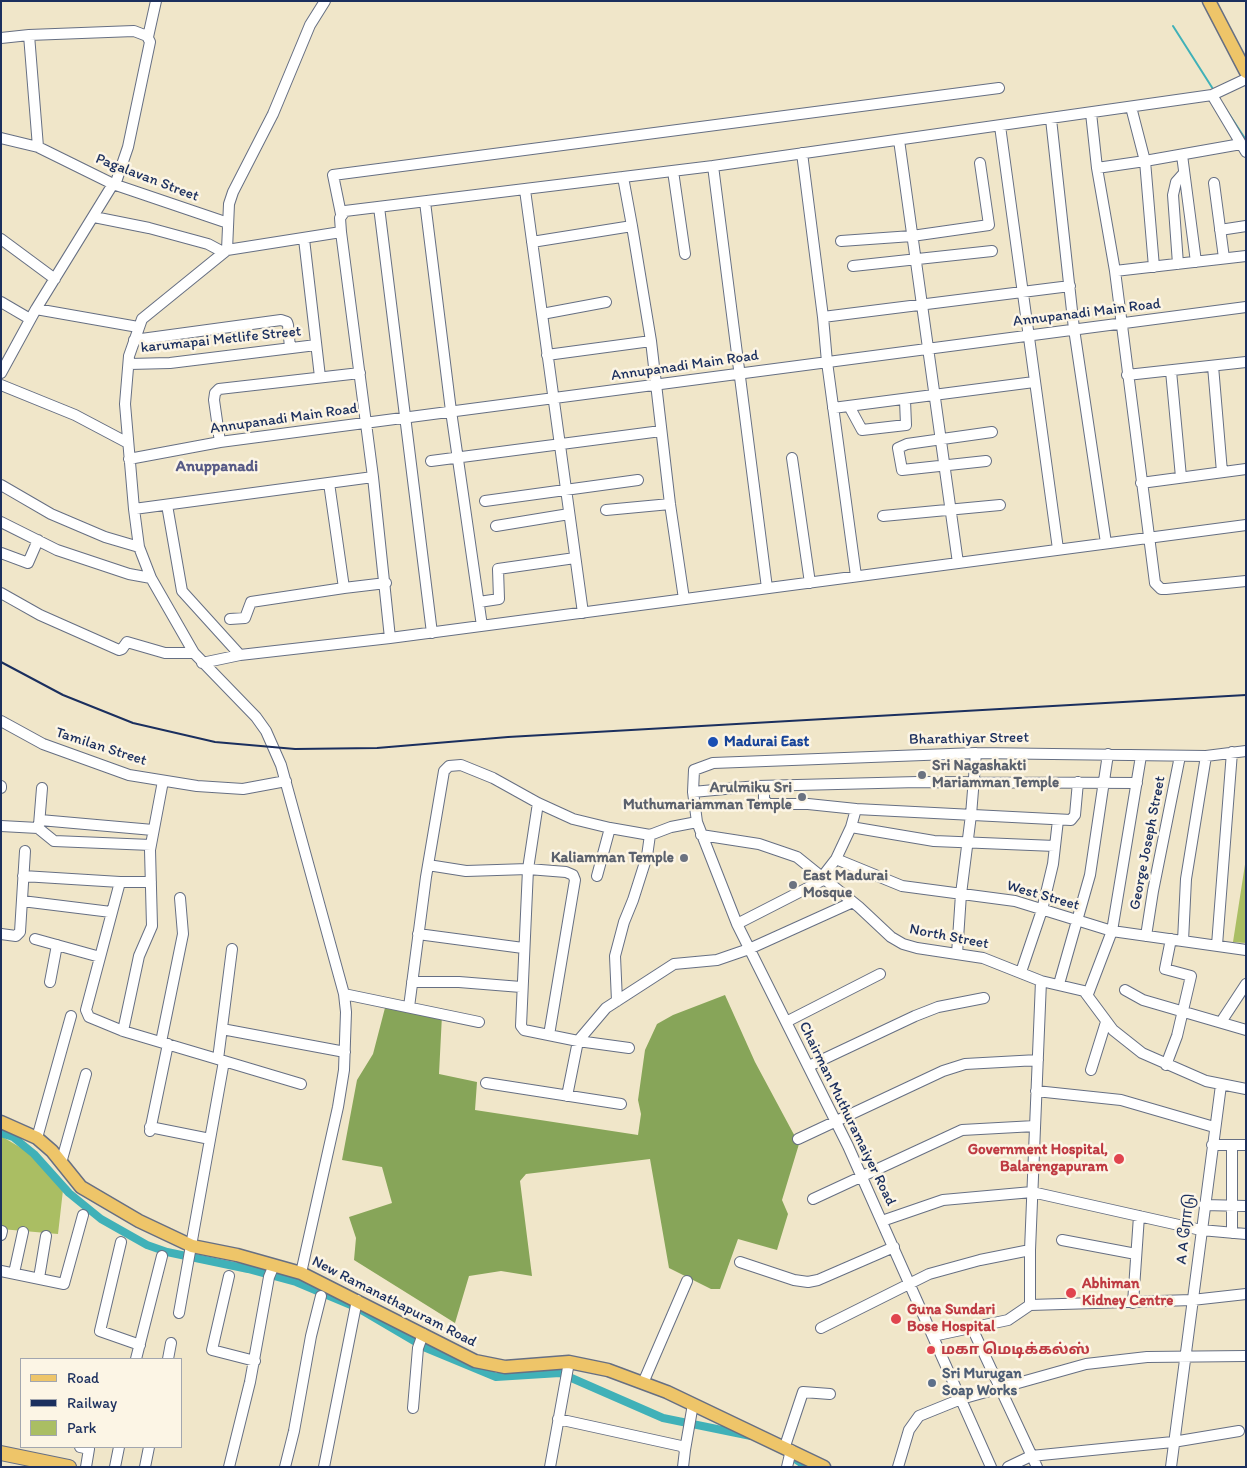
<!DOCTYPE html>
<html>
<head>
<meta charset="utf-8">
<style>
  body { margin:0 }
  #map { position:relative; width:1247px; height:1468px; overflow:hidden; background:#f0e6c9; font-family:Itim,sans-serif }
  canvas { display:block }
  .frame { position:absolute; inset:0; border:2px solid #1b2f5e; pointer-events:none }
  .legend { position:absolute; left:20px; top:1358px; width:162px; height:90px; box-sizing:border-box; background:#fcf5e5; border:1px solid #a2a6af; margin:0; padding:6px 9px; list-style:none; font-size:15px; color:#1b2f5e }
  .legend li { display:flex; align-items:center; gap:10px; height:25px }
  .legend b { width:25px; border:1px solid #a2a6af }
</style>
</head>
<body>
<div id="map">
<canvas width="1247" height="1468"></canvas>
<div class="frame"></div>
<ul class="legend">
<li><b style="height:6px;background:#eec569"></b>Road</li>
<li><b style="height:6px;background:#1b2f5e"></b>Railway</li>
<li><b style="height:14px;background:#aabe63"></b>Park</li>
</ul>
</div>
<script>
const c = document.querySelector('canvas').getContext('2d');
c.lineJoin = 'round';
function fillPath(path, color) { c.fillStyle = color; c.fill(path, 'evenodd'); }
const toPath = rows => new Path2D(rows.map(r => 'M' + r).join(''));
function stroke(path, color, width, dash) { c.strokeStyle = color; c.lineWidth = width; c.lineCap = dash ? 'butt' : 'round'; c.setLineDash(dash || []); c.stroke(path); }
function label(font, color, halo, rows, align = 'center') {
  c.font = font + ' Itim,"Noto Sans Tamil",sans-serif'; c.lineWidth = 5; c.setLineDash([]); c.textBaseline = 'middle'; c.strokeStyle = halo; c.fillStyle = color; for (const [text, x, y, turn = 0] of rows) {
    c.save(); c.translate(x, y); c.rotate((+turn || 0) * Math.PI / 180); c.textAlign = isNaN(turn) ? turn : align; if (halo) c.strokeText(text, 0, 0); c.fillText(text, 0, 0); c.restore();
  }
}
fillPath(toPath([
  [1246,858,1246,943,1233,942],
  [1,1136,28,1152,63,1190,58,1234,1,1229]
]), '#aabe63');
fillPath(toPath([
  [725,995,755,1062,799,1144,782,1200,788,1214,777,1250,738,1239,720,1289,711,1289,669,1268,650,1159,526,1174,520,1181,532,1276,501,1271,469,1276,455,1323,354,1260,356,1238,349,1217,392,1203,382,1167,342,1160,357,1080,373,1054,386,1004,442,1015,439,1074,477,1082,475,1110,638,1135,641,1114,638,1100,645,1050,657,1024,673,1015]
]), '#87a559');
stroke(toPath([
  [1173,26,1213,89],
  [1225,108,1246,140]
]), '#40b1b8', 2);
stroke(toPath([
  [1,1133,13,1137,34,1154,69,1193,101,1219,147,1245,167,1252,248,1269,296,1282,358,1308,426,1348,496,1377,560,1373,663,1418,751,1436],
  [792,1457,807,1467]
]), '#40b1b8', 8);
const minor = toPath([
  [148,37,156,1],
  [1,38,29,35],
  [1212,95,1246,79],
  [1131,107,1145,161,1241,144],
  [1091,113,1097,168,1115,271,1155,583,1161,589,1166,589,1246,581],
  [1051,119,1074,329,1106,543],
  [1000,126,1058,549],
  [1,138,38,147,113,184,228,223],
  [899,140,958,563],
  [38,147,29,35,134,31,147,36,150,42,128,147,115,185],
  [802,153,823,317],
  [1182,155,1196,262],
  [713,166,1212,95,1246,152],
  [1097,168,1145,161,1154,267],
  [673,171,685,254],
  [623,177,632,226],
  [1214,183,1224,258],
  [525,190,583,613],
  [425,202,451,411,482,626],
  [379,207,432,633],
  [341,214,333,175,999,88],
  [94,217,149,228,208,244,223,252],
  [1220,230,1246,226],
  [341,232,373,477,390,638],
  [1,239,55,279],
  [304,239,320,377],
  [841,241,912,236,989,225,980,163],
  [532,242,632,226,651,341,670,504,684,599],
  [227,250,341,232,340,218,345,211,713,166,767,588],
  [1178,264,1173,195,1176,182,1184,173],
  [853,266,992,251],
  [1115,271,1246,256],
  [1,302,30,319],
  [36,309,138,327],
  [542,314,606,302],
  [134,340,281,320,287,322,288,325,290,348],
  [547,355,651,341],
  [129,364,170,363,316,345],
  [1213,366,1222,472],
  [1171,371,1181,477],
  [1,373,36,309,113,184],
  [1127,375,1246,362],
  [1,385,75,415,128,443],
  [849,406,862,430,906,425,905,400],
  [833,408,1034,382],
  [220,442,214,400,215,393,219,389,360,373],
  [792,458,810,583],
  [129,459,220,442,1246,307],
  [431,461,661,431],
  [986,461,902,470,898,448,907,444,992,432],
  [1141,483,1246,469],
  [1,485,51,514,105,537,139,547],
  [485,501,638,480],
  [167,505,182,591,240,655],
  [134,509,373,477],
  [606,510,670,504],
  [883,516,1000,505],
  [1,522,57,550,129,574,151,578],
  [496,526,569,514],
  [1,553,28,563,38,540],
  [856,576,827,362,823,317,1070,286],
  [344,588,386,583],
  [1,593,40,615,119,650,122,649,127,642,165,653,194,653],
  [479,602,499,599,498,569,575,558],
  [230,619,245,618,251,602,344,588,329,483],
  [202,663,240,655,390,638,1246,525],
  [1,721,43,744,129,775,197,786,243,789,286,781],
  [163,781,150,850,152,926,139,956,123,1031,224,1061,179,1313],
  [764,786,764,799,768,804,808,804,856,809],
  [1,788,1,786],
  [693,792,757,786,918,782,1137,783],
  [538,803,528,869,521,1026,524,1030,578,1041,629,1048],
  [40,820,153,830],
  [39,825,42,788],
  [1,826,38,828],
  [851,827,934,841,1055,846],
  [38,828,54,841,151,845],
  [701,835,759,844,797,857,859,907,891,937,903,944,917,948,983,958,1041,981,1084,991,1113,1030,1142,1053,1206,1081,1246,1089],
  [836,859,902,886,1015,901,1112,931,1246,950],
  [428,865,466,871,528,869,566,872,573,875,575,880,549,1035],
  [23,876,120,882],
  [597,876,610,828],
  [822,877,836,859,851,827,856,809,1071,820,1075,815,1078,782],
  [22,901,111,912],
  [737,924,825,879],
  [1,934,16,936,20,932,25,851],
  [418,934,523,948],
  [1146,936,1153,891,1180,756],
  [35,939,100,957],
  [1183,941,1186,879,1206,756],
  [1217,945,1232,752],
  [957,954,961,894,971,815,976,753],
  [1021,972,1042,910,1053,864,1058,820],
  [50,982,57,945],
  [412,982,459,982,521,987],
  [1059,984,1090,875,1108,754],
  [1125,990,1143,1000,1246,1030],
  [344,994,479,1022],
  [1088,994,1112,931,1141,756],
  [617,1001,615,956,624,922,633,900,647,856,650,835],
  [409,1007,426,877,444,771,449,766,461,765,493,778,538,803,573,819,610,828,650,835,671,827,697,822],
  [786,1022,880,974],
  [1221,1022,1246,984],
  [222,1029,345,1052],
  [123,1031,89,1017,86,1010,120,882,151,882],
  [161,1042,183,934,180,898],
  [218,1059,232,949],
  [224,1061,301,1084],
  [1166,1065,1177,1036,1191,976,1165,969,1171,939],
  [809,1066,915,1016,938,1007,984,998],
  [1091,1070,1106,1022],
  [486,1083,621,1104],
  [1036,1091,1121,1100,1214,1127],
  [567,1096,578,1041,606,1008,674,964,717,960,749,949,853,902],
  [150,1127,210,1139],
  [150,1131,168,1044],
  [37,1138,71,1016],
  [798,1139,943,1071,965,1064,1038,1060],
  [1212,1145,1246,1145],
  [1232,1145,1232,1233],
  [61,1163,86,1074],
  [813,1199,962,1130,1035,1126],
  [1204,1205,1246,1206],
  [882,1221,943,1200,1032,1192,1201,1230,1246,1234],
  [1,1235,2,1231],
  [1062,1240,1136,1254],
  [121,1242,100,1331,140,1345],
  [740,1262,794,1280,808,1282,818,1280,894,1247],
  [1,1271,64,1284,83,1215],
  [14,1273,23,1232],
  [301,1273,338,1107,344,1070,346,1012,344,994,281,765,266,731,256,717,194,653,151,578,139,547,134,509,125,404,129,356,142,319,227,250,229,204,233,192,273,114,310,25,325,1],
  [229,1276,212,1350,255,1361],
  [39,1278,46,1236],
  [1133,1303,1139,1216],
  [1030,1305,1030,1250,1041,981],
  [821,1328,929,1274,980,1260,1030,1250],
  [972,1328,1037,1467],
  [933,1336,1008,1320,1030,1305,1192,1300,1246,1294],
  [136,1359,162,1256],
  [168,1359,171,1343],
  [643,1383,687,1281],
  [413,1408,418,1348,423,1334],
  [558,1419,681,1446,685,1450,683,1467],
  [785,1446,803,1392,830,1394],
  [80,1447,89,1449,86,1467],
  [685,1450,693,1404],
  [115,1467,119,1447],
  [145,1467,149,1447],
  [229,1467,250,1382,269,1277,274,1265],
  [285,1467,294,1431,311,1336,321,1296],
  [324,1467,357,1300],
  [550,1467,569,1362],
  [787,1467,791,1450],
  [898,1467,909,1430,919,1416,961,1399,1086,1364,1147,1357,1246,1356],
  [991,1467,848,1146,737,924,697,822,693,792,694,770,713,763,976,753,1206,756,1246,751],
  [1008,1467,1031,1456,1173,1442,1239,1431],
  [1171,1467,1221,1085]
]);
const major = toPath([
  [1209,1,1246,72],
  [1,1122,37,1138,52,1151,81,1187,139,1221,192,1246,237,1255,301,1273,475,1361,505,1367,569,1362,608,1370,667,1392,824,1467]
]);
const highway = toPath([
  [1,1453,69,1467]
]);
stroke(minor, '#666f83', 12);
stroke(major, '#666f83', 15);
stroke(highway, '#666f83', 16);
stroke(minor, '#fff', 10);
stroke(major, '#eec569', 12);
stroke(highway, '#eec569', 14);
stroke(toPath([
  [1,662,63,695,133,723,215,742,295,749,377,748,508,737,1246,695]
]), '#1b2f5e', 2);
for (const [x, y, r, color] of [
  [713,742,6,"#1a4fb4"],
  [922,775,5,"#6b7280"],
  [802,797,5,"#6b7280"],
  [684,858,5,"#6b7280"],
  [793,885,5,"#6b7280"],
  [1119,1159,6,"#e0444e"],
  [1071,1293,6,"#e0444e"],
  [896,1319,6,"#e0444e"],
  [931,1350,5,"#e0444e"],
  [932,1383,5,"#5c6f8a"]
]) { const dot = new Path2D(); dot.arc(x, y, r, 0, 2 * Math.PI); c.fillStyle = color; c.fill(dot); stroke(dot, '#fcf5e5', 2); }
label('15px', '#1b2f5e', '#fcf5e5', [
  ["Pagalavan Street",147,178,21],
  ["Annupanadi Main Road",1087,313,-7],
  ["karumapai Metlife Street",221,340,-6],
  ["Annupanadi Main Road",685,366,-8],
  ["Annupanadi Main Road",284,419,-8],
  ["Bharathiyar Street",969,739,-1],
  ["Tamilan Street",101,747,18],
  ["George Joseph Street",1148,843,-79],
  ["West Street",1043,896,16],
  ["North Street",949,937,11],
  ["Chairman Muthuramaiyer Road",847,1114,64],
  ["A A ரோடு",1186,1229,-83],
  ["New Ramanathapuram Road",394,1302,27]
]);
label('bold 15px', '#164399', '#fcf5e5', [
  ["Madurai East",724,742]
], 'left');
label('bold 15px', '#5b616d', '#fcf5e5', [
  ["Sri Nagashakti",932,766],
  ["Mariamman Temple",932,783],
  ["Arulmiku Sri",792,788,"right"],
  ["Muthumariamman Temple",792,805,"right"],
  ["Kaliamman Temple",674,858,"right"],
  ["East Madurai",803,876],
  ["Mosque",803,893]
], 'left');
label('bold 15px', '#be3a42', '#fcf5e5', [
  ["Government Hospital,",1108,1150,"right"],
  ["Balarengapuram",1108,1167,"right"],
  ["Abhiman",1082,1284],
  ["Kidney Centre",1082,1301],
  ["Guna Sundari",907,1310],
  ["Bose Hospital",907,1327],
  ["மகா மெடிக்கல்ஸ்",941,1350]
], 'left');
label('bold 15px', '#4e5e75', '#fcf5e5', [
  ["Sri Murugan",942,1374],
  ["Soap Works",942,1391]
], 'left');
label('bold 16px', '#575a86', '#fcf5e5', [
  ["Anuppanadi",217,467]
]);
</script>
</body>
</html>
